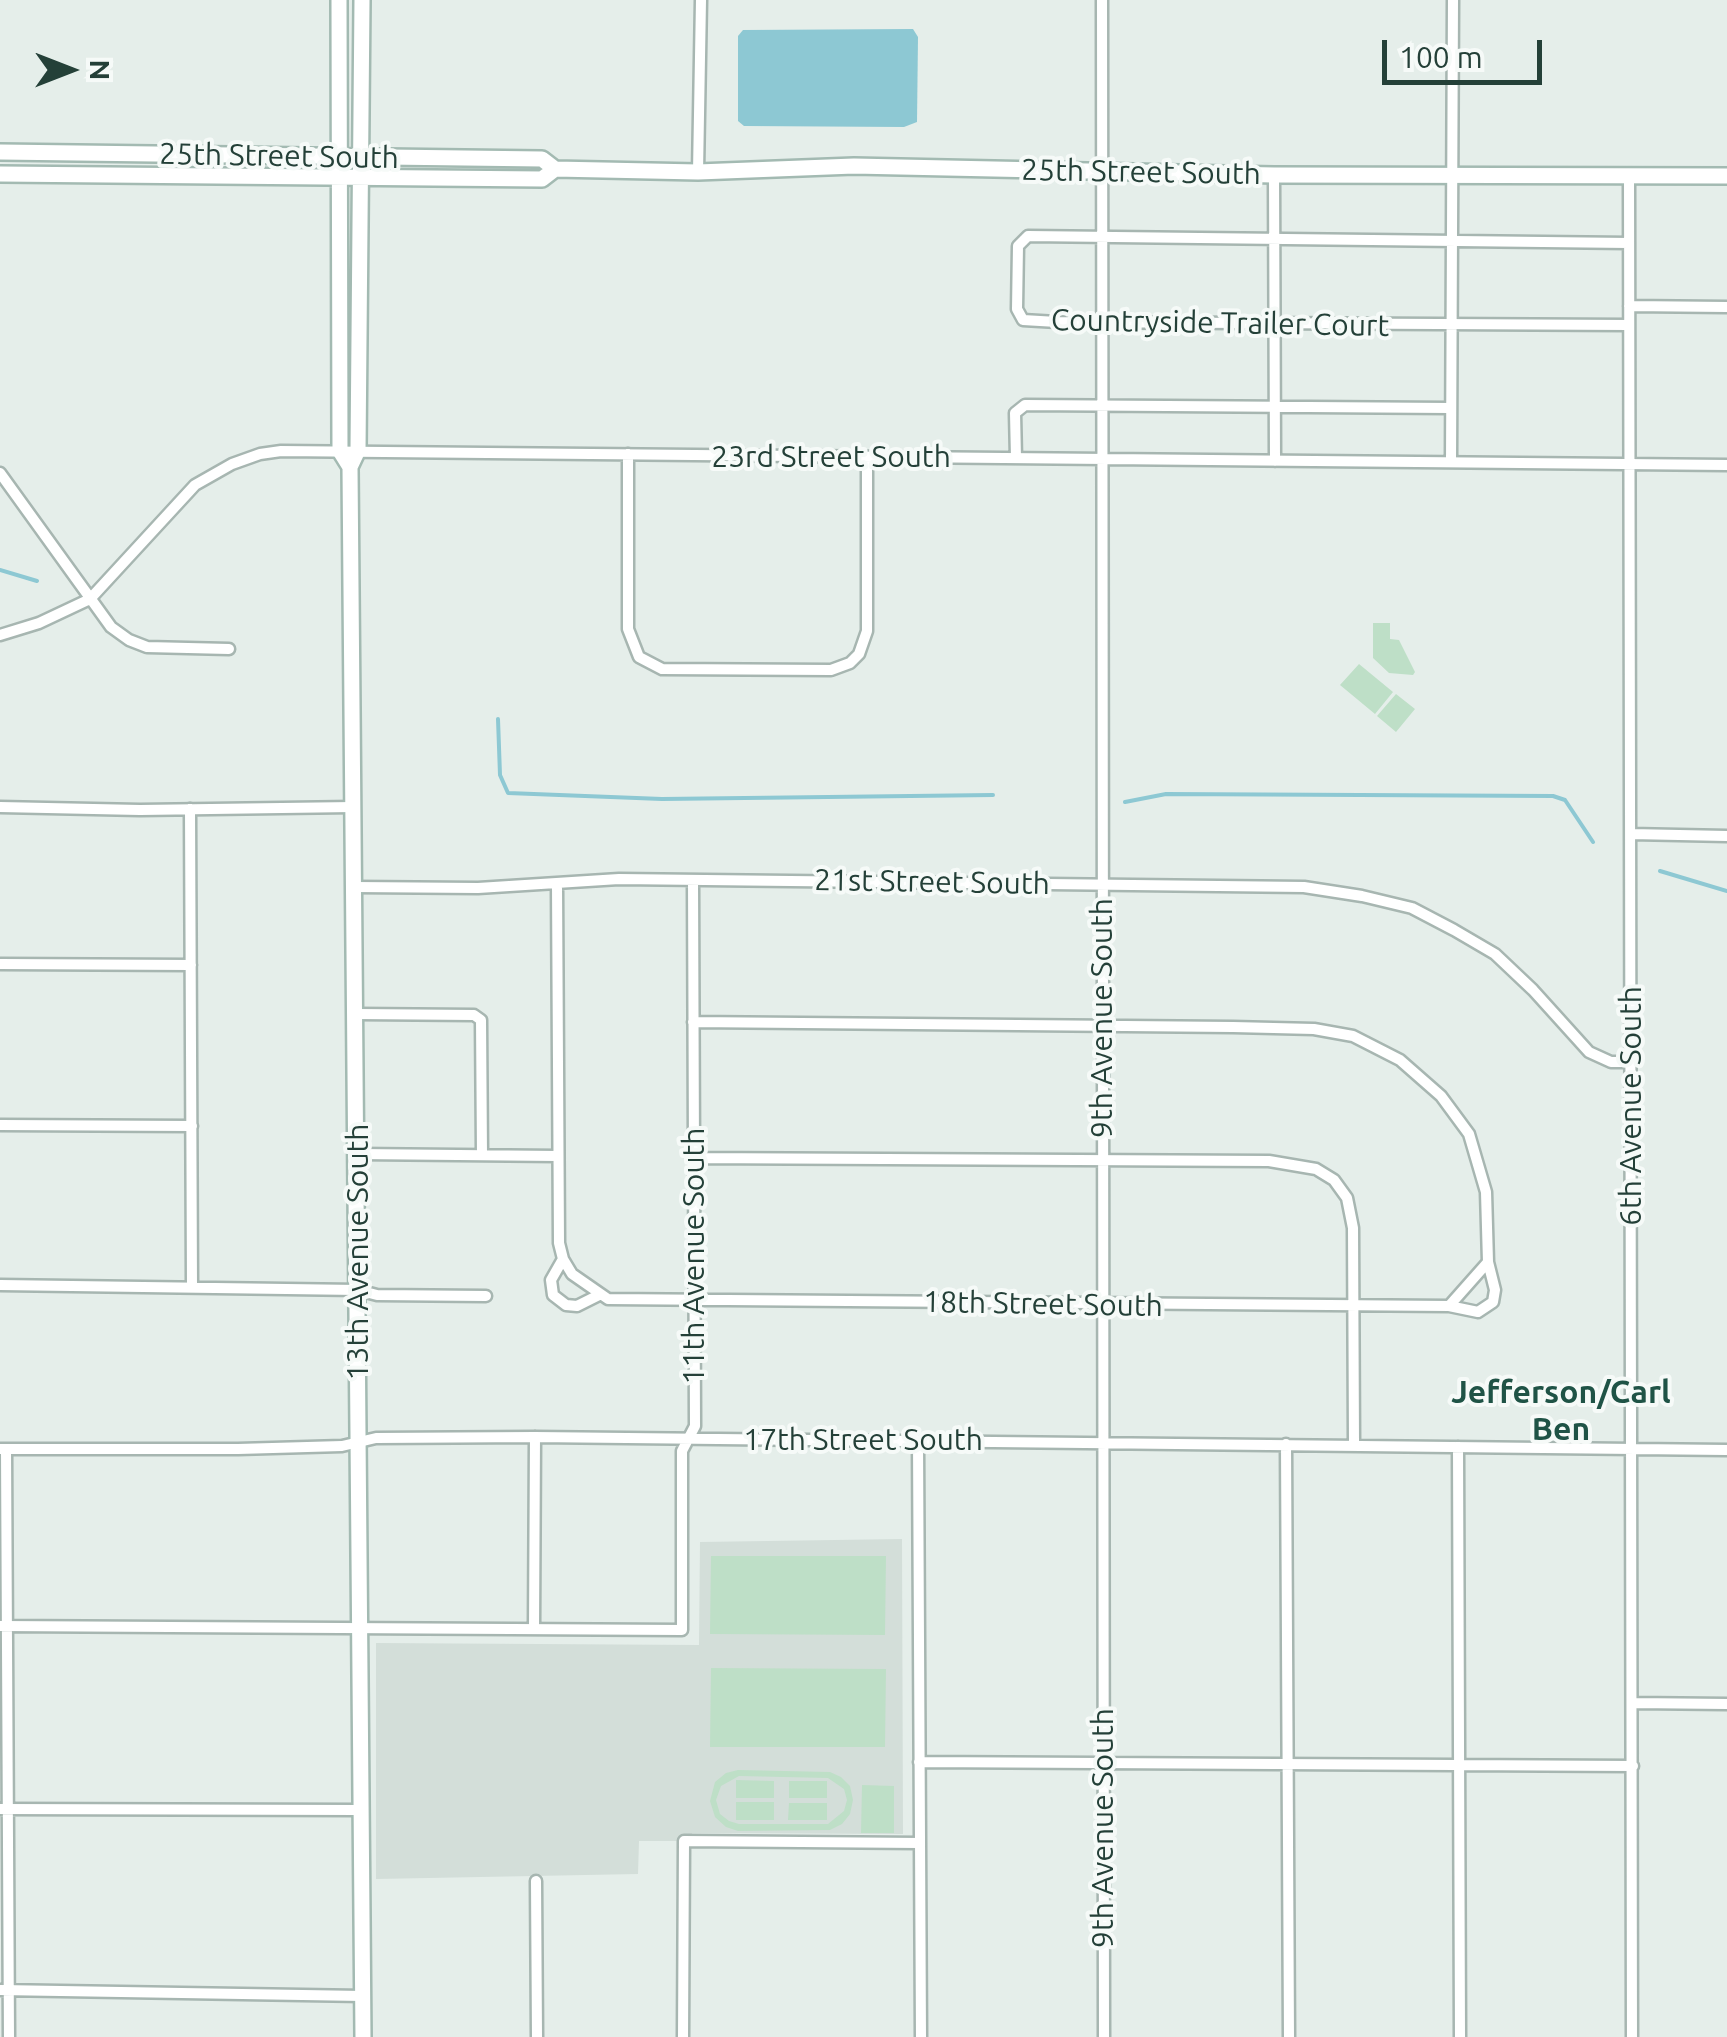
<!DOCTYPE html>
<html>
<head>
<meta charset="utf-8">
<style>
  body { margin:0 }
  #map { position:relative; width:1727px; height:2037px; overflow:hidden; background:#e5eeea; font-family:Ubuntu,sans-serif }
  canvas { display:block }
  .north { position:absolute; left:20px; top:20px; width:100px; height:100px; -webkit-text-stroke:8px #f6faf8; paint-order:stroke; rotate:90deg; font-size:28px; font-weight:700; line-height:40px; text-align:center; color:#244038 }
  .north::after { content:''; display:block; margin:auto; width:35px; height:45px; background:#244038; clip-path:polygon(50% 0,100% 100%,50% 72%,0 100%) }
  .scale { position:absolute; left:1382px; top:40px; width:160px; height:45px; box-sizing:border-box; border:5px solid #244038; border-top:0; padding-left:12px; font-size:30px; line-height:35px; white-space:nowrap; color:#244038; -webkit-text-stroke:8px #f6faf8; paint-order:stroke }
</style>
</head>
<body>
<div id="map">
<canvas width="1727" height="2037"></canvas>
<div class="north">N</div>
<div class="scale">100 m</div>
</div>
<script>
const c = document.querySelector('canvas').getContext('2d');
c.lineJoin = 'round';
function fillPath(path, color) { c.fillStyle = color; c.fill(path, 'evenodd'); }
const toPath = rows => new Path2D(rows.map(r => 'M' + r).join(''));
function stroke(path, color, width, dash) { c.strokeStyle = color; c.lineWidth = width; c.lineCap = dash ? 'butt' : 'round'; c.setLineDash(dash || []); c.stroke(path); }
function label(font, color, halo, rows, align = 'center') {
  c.font = font + ' Ubuntu,sans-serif'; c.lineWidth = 8; c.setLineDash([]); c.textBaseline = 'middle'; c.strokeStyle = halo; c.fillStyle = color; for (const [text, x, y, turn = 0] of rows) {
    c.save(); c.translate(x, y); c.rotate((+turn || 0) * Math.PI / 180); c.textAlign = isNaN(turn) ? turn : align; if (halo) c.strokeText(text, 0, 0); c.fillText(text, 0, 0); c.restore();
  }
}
fillPath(toPath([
  [902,1539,903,1834,692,1833,691,1841,639,1841,638,1874,376,1879,376,1643,699,1645,700,1542]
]), '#d3ded9');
fillPath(toPath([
  [1373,623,1390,623,1390,639,1399,640,1415,672,1413,675,1389,673,1373,658],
  [1359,664,1393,692,1375,714,1340,685],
  [1396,694,1415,709,1396,732,1377,716],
  [711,1556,886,1556,885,1635,710,1634],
  [711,1668,886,1669,885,1747,710,1747],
  [738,1770,830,1772,841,1777,850,1786,853,1800,850,1814,842,1824,830,1830,738,1831,726,1827,715,1817,710,1801,715,1782,726,1773],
  [739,1776,828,1778,844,1789,847,1800,844,1811,828,1824,739,1824,729,1821,720,1814,716,1800,721,1786],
  [736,1780,774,1781,774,1798,736,1798],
  [789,1781,827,1781,827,1798,789,1798],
  [862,1785,894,1786,894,1833,861,1833],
  [736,1802,774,1802,774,1820,736,1820],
  [789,1803,827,1803,827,1820,788,1820]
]), '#bedfc7');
fillPath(toPath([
  [913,29,918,37,917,122,904,127,744,126,738,121,738,36,743,30]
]), '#8dc8d3');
stroke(toPath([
  [0,570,37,581],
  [498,719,500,775,508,793,662,799,993,795],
  [1125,802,1166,794,1553,796,1565,800,1593,842],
  [1660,871,1727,891]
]), '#8dc8d3', 4);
const minor = toPath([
  [1102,0,1104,2037],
  [698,172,701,0],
  [1274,175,1275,461],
  [1629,175,1632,2037],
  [1629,243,1028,236,1018,246,1017,309,1023,320,1057,322,1629,325],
  [1629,306,1727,307],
  [628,454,628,629,639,657,662,669,831,670,850,663,859,654,867,631,867,457],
  [1016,458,1015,413,1025,405,1450,408],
  [1451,462,1453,0],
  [0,473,111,627,129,640,147,647,229,649],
  [0,635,39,623,90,599,195,485,232,464,260,454,281,451,1727,465],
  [0,807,140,810,353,807],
  [190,809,192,1287],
  [1631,834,1727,836],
  [557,885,559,1243,563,1259,572,1274,608,1299,1449,1306,1488,1262],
  [355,887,478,888,619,879,1304,887,1362,896,1412,908,1454,930,1495,954,1533,990,1589,1052,1611,1062,1631,1062],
  [0,964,191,965],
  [357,1014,474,1015,481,1020,482,1155],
  [693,1022,1233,1027,1314,1029,1353,1036,1400,1060,1441,1096,1469,1134,1486,1192,1488,1262,1495,1290,1493,1302,1478,1312,1449,1306],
  [0,1125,192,1126],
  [358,1154,558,1156],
  [693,1158,1269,1161,1316,1169,1334,1180,1347,1198,1353,1228,1354,1444],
  [563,1259,551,1280,553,1295,566,1305,577,1306,599,1295],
  [0,1285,358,1290,377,1295,486,1296],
  [918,1441,921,2037],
  [1286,1444,1289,2037],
  [1458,1447,1460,2037],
  [0,1449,238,1449,342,1446,376,1438,535,1437,1727,1450],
  [6,1449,9,2037],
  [0,1626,682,1630,682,1451,695,1426,693,880],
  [534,1629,535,1437],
  [1634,1703,1727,1704],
  [919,1762,1633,1766],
  [0,1809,359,1810],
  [536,1881,537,2037],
  [0,1990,363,1996],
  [683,2037,684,1841,919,1843]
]);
const secondary = toPath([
  [339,0,340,451,350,467],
  [362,0,358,450,350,467,363,2037],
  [0,152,542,159,555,169],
  [0,174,542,179,555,169,698,172,854,166,1274,175,1727,176]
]);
stroke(minor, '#a7b6b1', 15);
stroke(secondary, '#a3bab2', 20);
stroke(minor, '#fff', 10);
stroke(secondary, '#fff', 15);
label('30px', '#244038', '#f6faf8', [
  ["25th Street South",279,156,1],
  ["25th Street South",1141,172,1],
  ["Countryside Trailer Court",1220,323,1],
  ["23rd Street South",831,457],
  ["21st Street South",932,882,1],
  ["9th Avenue South",1102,1018,-90],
  ["6th Avenue South",1631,1106,-90],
  ["13th Avenue South",358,1252,-90],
  ["11th Avenue South",694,1256,-90],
  ["18th Street South",1043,1304,1],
  ["17th Street South",863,1440],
  ["9th Avenue South",1103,1828,-90]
]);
label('bold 32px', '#1f5346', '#f6faf8', [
  ["Jefferson/Carl",1561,1392],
  ["Ben",1561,1429]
]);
</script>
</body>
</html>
